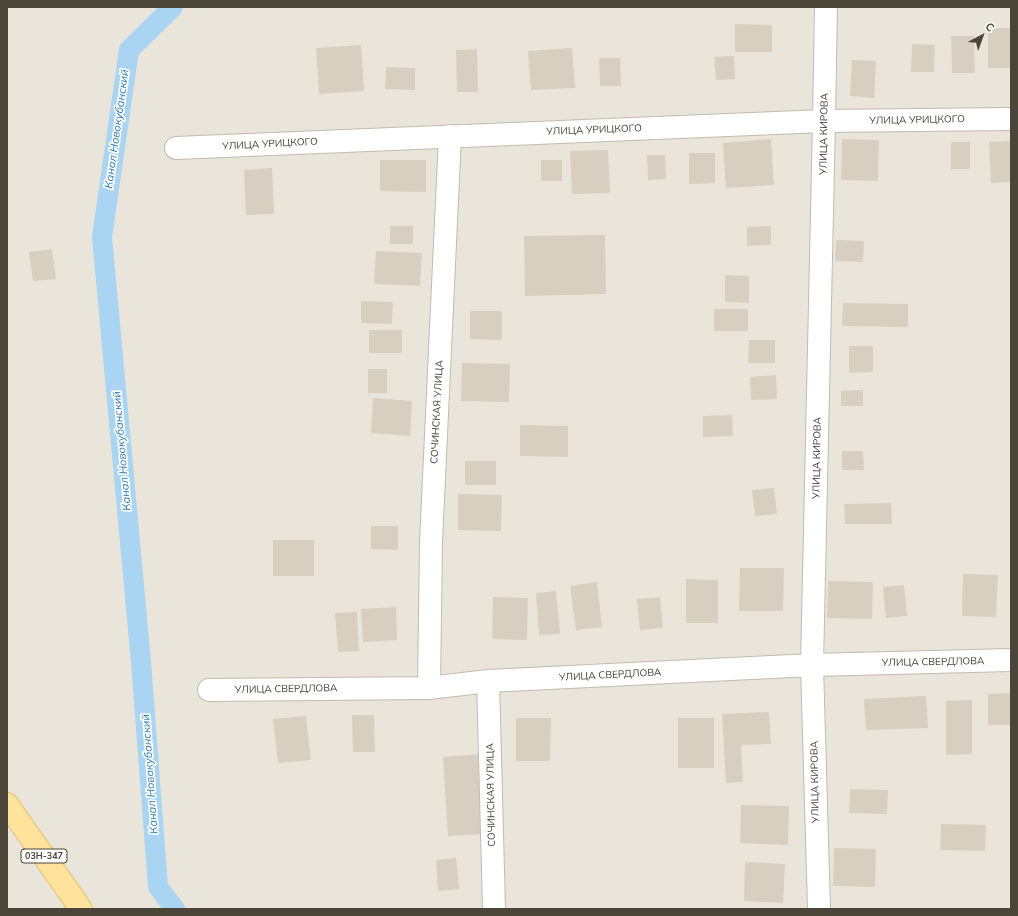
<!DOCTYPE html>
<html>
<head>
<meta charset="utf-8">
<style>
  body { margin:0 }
  #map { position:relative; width:1018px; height:916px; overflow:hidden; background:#f6f3ec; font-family:Mulish,sans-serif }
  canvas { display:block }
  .frame { position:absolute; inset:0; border:8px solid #4b4439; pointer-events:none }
  .north { position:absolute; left:962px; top:16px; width:40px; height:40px; -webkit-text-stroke:3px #fff; paint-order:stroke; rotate:41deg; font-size:11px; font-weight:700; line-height:16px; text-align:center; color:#4b4439 }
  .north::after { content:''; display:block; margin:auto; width:14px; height:18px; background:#4b4439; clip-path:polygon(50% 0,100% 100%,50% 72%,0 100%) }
</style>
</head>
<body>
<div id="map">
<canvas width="1018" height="916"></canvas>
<div class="frame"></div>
<div class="north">С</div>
</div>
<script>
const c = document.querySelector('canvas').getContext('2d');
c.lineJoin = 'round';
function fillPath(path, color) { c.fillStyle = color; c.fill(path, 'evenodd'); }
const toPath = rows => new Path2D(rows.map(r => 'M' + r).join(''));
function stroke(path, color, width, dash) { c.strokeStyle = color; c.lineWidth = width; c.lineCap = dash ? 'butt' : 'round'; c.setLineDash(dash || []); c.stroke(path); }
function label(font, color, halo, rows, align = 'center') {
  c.font = font + ' Mulish,sans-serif'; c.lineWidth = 3.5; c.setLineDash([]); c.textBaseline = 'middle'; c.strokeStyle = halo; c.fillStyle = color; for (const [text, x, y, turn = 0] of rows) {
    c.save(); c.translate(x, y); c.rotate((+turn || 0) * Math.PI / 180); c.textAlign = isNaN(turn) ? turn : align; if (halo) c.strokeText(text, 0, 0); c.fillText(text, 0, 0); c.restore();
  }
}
fillPath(toPath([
  [7,7,1011,7,1011,909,7,909]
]), '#eae5da');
stroke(toPath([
  [173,7,129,50,102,237,141,662,158,887,175,909]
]), '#a9d4f2', 20);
fillPath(toPath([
  [735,24,772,25,772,52,735,52],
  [988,28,1011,28,1011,68,988,68],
  [951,36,974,36,975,73,952,73],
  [912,44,935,45,934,72,911,72],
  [361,45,364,91,319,94,316,48],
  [572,48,575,88,531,90,528,51],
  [477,49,478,92,457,92,456,50],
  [734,56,735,79,716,80,714,57],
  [599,58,620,58,621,86,600,86],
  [852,60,876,61,874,98,850,96],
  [386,67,415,68,415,90,385,89],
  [771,139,774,185,726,188,723,143],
  [842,139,879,140,878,181,841,180],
  [1011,141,1011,182,991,183,989,142],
  [951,142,970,142,970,169,951,169],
  [608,150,610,193,572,194,570,151],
  [689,153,715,153,715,183,689,184],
  [647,155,665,155,666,179,648,180],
  [380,160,426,160,426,192,380,191],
  [541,160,562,160,562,181,541,181],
  [272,168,274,214,246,215,244,170],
  [390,226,413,226,413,244,390,244],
  [771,226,771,245,747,246,747,227],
  [605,235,606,294,525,296,524,236],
  [836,240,864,241,863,262,835,261],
  [52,249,56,279,33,281,29,252],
  [376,251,422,253,420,286,374,284],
  [725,275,749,276,749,303,725,302],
  [361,301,393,302,392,324,361,323],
  [843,303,908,304,908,327,842,326],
  [714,309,748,309,748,331,714,331],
  [470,311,502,311,502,340,470,339],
  [369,330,402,330,402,353,369,353],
  [749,340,775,340,775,363,748,363],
  [849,346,873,346,873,372,849,373],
  [462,363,510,364,509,402,461,401],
  [368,369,387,369,387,393,368,393],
  [776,375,777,399,751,400,750,377],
  [863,390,863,406,841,406,841,391],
  [373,398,412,401,410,436,371,433],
  [732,415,733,436,703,437,703,416],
  [520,425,568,426,568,457,520,456],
  [842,451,863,451,864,470,842,470],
  [465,461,496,461,496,485,465,485],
  [774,488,777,514,755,516,752,490],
  [458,494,502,495,501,531,458,530],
  [891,503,892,524,845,524,844,504],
  [371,526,398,526,398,550,371,549],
  [273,540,314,540,314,576,273,576],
  [740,568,784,568,783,611,739,611],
  [963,574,998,575,996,617,962,616],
  [686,579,718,580,718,623,686,623],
  [828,581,873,582,872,619,827,618],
  [597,582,602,627,576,630,570,586],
  [904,585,907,616,886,618,883,587],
  [556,591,560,634,539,635,536,593],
  [493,597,528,598,527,640,492,639],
  [660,597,663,628,640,630,637,599],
  [396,607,397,640,363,642,361,609],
  [357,612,359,651,338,652,335,613],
  [1011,693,1011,725,988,725,988,694],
  [926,696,928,728,866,730,864,699],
  [972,700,972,754,946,755,946,701],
  [769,712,771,744,741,745,743,782,726,783,722,714],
  [352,715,374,715,375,752,353,752],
  [306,716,311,760,278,763,273,719],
  [516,718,551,718,550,761,516,761],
  [678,718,714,718,714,768,678,768],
  [481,754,486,834,448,836,443,757],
  [850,789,888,790,887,814,849,813],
  [741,805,789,806,788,845,740,843],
  [941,824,986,825,985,851,940,850],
  [834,848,876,849,875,887,833,886],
  [456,858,459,889,438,891,436,860],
  [745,862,785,864,783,903,744,901]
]), '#d8cfc1');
const minor = toPath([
  [176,148,824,121,1011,119],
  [488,681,494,909],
  [429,688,431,542,450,136],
  [209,690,429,688,488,681,812,665,1011,660],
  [819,909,812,665,824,121,826,7]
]);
const major = toPath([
  [7,804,81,909]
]);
stroke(minor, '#c2bbae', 24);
stroke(major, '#e6c16a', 24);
stroke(minor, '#fff', 22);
stroke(major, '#ffe39c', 22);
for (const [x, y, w] of [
  [44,856,46]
]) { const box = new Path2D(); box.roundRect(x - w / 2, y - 7, w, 14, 3); c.fillStyle = '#fff'; c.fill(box); stroke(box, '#4b4439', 1); }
label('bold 9px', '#4b4439', null, [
  ["03Н-347",44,856]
]);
label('10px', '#4b4439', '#fff', [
  ["УЛИЦА УРИЦКОГО",917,120,-1],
  ["УЛИЦА УРИЦКОГО",594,130,-2],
  ["УЛИЦА КИРОВА",824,134,-89],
  ["УЛИЦА УРИЦКОГО",270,144,-3],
  ["СОЧИНСКАЯ УЛИЦА",437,412,-87],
  ["УЛИЦА КИРОВА",817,458,-89],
  ["УЛИЦА СВЕРДЛОВА",933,662,-1],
  ["УЛИЦА СВЕРДЛОВА",610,675,-3],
  ["УЛИЦА СВЕРДЛОВА",286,689,-1],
  ["УЛИЦА КИРОВА",815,782,-91],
  ["СОЧИНСКАЯ УЛИЦА",491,795,-91]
]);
label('italic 11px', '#2e7ab2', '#fff', [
  ["Канал Новокубанский",117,129,-82],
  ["Канал Новокубанский",122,451,-95],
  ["Канал Новокубанский",150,774,-94]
]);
</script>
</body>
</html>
